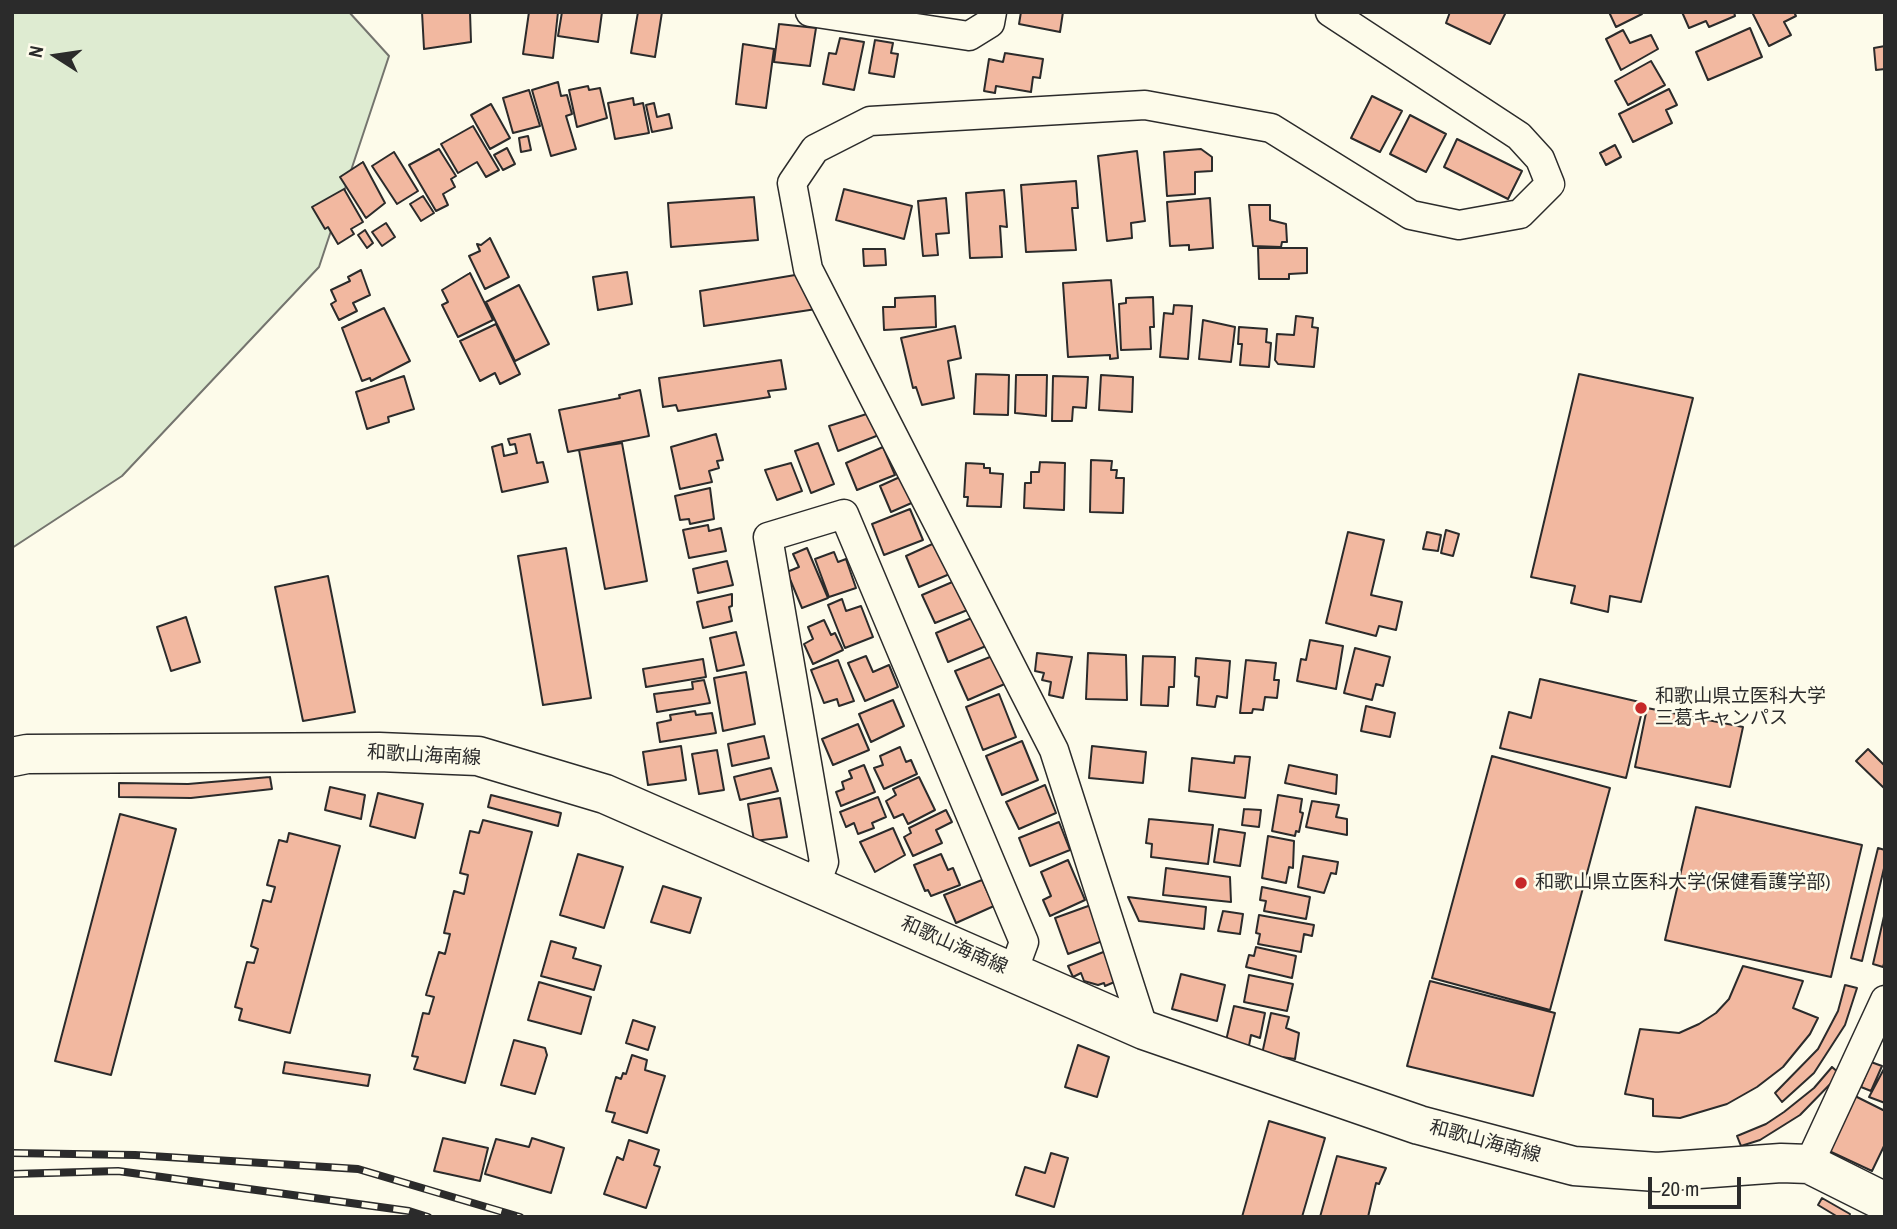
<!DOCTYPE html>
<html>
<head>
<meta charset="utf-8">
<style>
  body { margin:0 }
  #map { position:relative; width:1897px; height:1229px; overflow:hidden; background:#fdfbea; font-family:"Archivo Narrow",sans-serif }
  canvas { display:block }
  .frame { position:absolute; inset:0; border:14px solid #2b2b2b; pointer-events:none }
  .north { position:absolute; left:21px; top:21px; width:70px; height:70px; -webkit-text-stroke:5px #fdfbea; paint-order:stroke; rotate:282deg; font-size:19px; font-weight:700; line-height:28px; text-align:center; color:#2b2b2b }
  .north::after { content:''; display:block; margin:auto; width:24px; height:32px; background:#2b2b2b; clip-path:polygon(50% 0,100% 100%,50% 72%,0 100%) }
  .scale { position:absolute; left:1648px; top:1177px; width:93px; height:32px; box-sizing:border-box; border:4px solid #2b2b2b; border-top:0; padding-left:9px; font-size:21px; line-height:24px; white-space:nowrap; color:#2b2b2b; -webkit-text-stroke:5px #fdfbea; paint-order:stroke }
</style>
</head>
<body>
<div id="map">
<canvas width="1897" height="1229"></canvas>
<div class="frame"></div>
<div class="north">N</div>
<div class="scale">20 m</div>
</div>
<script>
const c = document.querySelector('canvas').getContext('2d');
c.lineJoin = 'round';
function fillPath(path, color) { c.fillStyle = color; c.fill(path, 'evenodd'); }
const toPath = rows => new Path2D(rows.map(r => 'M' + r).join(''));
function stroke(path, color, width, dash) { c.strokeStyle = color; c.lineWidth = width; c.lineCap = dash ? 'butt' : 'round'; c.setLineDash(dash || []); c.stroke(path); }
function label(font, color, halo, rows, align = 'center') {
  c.font = font + ' "Archivo Narrow","Noto Sans JP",sans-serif'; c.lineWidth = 5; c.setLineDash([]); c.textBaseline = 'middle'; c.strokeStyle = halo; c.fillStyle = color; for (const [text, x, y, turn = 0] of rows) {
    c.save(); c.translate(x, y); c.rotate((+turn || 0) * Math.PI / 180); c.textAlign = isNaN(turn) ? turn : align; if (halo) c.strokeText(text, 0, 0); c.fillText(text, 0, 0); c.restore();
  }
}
const green = toPath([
  [12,12,349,12,389,56,319,267,122,476,12,548,12,12]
]);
fillPath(green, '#deebd1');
stroke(green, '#74746e', 2);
const building = toPath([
  [422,12,470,12,471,42,424,49,422,12],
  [529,12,558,12,553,58,523,54,529,12],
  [562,12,602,12,598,42,558,36,562,12],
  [638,12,662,12,655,57,631,53,638,12],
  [1021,12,1063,12,1060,32,1019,24,1021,12],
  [1450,12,1506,12,1490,44,1446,23,1450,12],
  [1609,12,1641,12,1642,14,1616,27,1609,12],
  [1682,12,1734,12,1735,16,1709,27,1706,21,1689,28,1682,12],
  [1752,12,1794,12,1796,16,1784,22,1791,35,1769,46,1752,12],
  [779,24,816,28,810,66,774,62,779,24],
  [1750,28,1762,57,1708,80,1696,52,1750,28],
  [1623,30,1630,43,1651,35,1658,49,1621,70,1606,39,1623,30],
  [840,38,864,42,854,90,823,84,829,53,836,54,840,38],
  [875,40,893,43,891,53,898,54,894,77,869,73,875,40],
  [743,44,774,49,766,108,736,104,743,44],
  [1885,46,1885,69,1876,70,1874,48,1885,46],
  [1005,53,1043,59,1040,78,1033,77,1031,92,996,86,995,93,984,91,989,59,1003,62,1005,53],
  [1651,61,1665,85,1628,105,1615,81,1651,61],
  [558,82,561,96,567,95,572,114,566,116,576,149,551,156,532,90,558,82],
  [588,86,589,90,600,88,607,118,577,127,569,90,588,86],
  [1669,89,1677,105,1666,110,1672,123,1633,142,1619,114,1669,89],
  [529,90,540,126,513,133,503,98,529,90],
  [1372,96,1402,111,1380,152,1351,138,1372,96],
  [633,98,634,105,643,103,649,133,615,139,608,103,633,98],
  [654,103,657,117,669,114,672,128,652,132,646,105,654,103],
  [491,104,510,138,490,149,471,115,491,104],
  [1410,115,1446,134,1426,172,1390,154,1410,115],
  [473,126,499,170,486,177,477,162,458,173,441,144,473,126],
  [528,136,531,150,521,152,519,138,528,136],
  [1457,139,1522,171,1508,199,1444,167,1457,139],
  [1615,145,1621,157,1606,165,1600,153,1615,145],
  [507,148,515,164,503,170,494,155,507,148],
  [439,149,456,176,451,179,455,187,443,194,448,205,436,211,409,165,439,149],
  [1201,149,1212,157,1212,171,1195,172,1195,194,1167,196,1164,152,1201,149],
  [1137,151,1145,221,1131,223,1132,238,1107,241,1098,156,1137,151],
  [394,152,418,191,397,204,372,166,394,152],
  [363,162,385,203,366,218,340,177,363,162],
  [1076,181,1078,208,1072,208,1076,250,1026,252,1021,185,1076,181],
  [344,189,363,222,351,229,354,234,338,244,328,227,325,229,312,207,344,189],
  [844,189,912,206,904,239,836,220,844,189],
  [1004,190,1007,227,1000,226,1002,257,970,258,966,193,1004,190],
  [423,196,434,213,421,221,410,204,423,196],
  [754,197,758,240,671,247,668,203,754,197],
  [946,198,949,233,936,234,938,255,923,256,918,201,946,198],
  [1210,198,1213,248,1189,250,1189,245,1170,246,1167,202,1210,198],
  [1249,205,1270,205,1270,220,1286,224,1287,242,1282,242,1281,247,1253,246,1249,205],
  [386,223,395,237,382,246,372,232,386,223],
  [365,230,373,243,367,248,358,235,365,230],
  [490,238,509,277,485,289,469,256,480,251,477,244,481,245,490,238],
  [1258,248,1307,248,1307,273,1289,274,1289,279,1259,279,1258,248],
  [863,249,885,249,886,265,864,266,863,249],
  [361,270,370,295,353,303,357,311,339,320,331,304,336,301,331,290,350,281,348,277,361,270],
  [819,271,823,308,704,326,700,291,819,271],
  [627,272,632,304,598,310,593,277,627,272],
  [470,273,493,320,458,337,442,305,448,302,442,290,470,273],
  [1111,280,1118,358,1110,359,1110,355,1068,357,1063,283,1111,280],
  [519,285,549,344,515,361,486,302,519,285],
  [935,296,936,327,884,330,883,307,895,307,895,298,935,296],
  [1153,297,1154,327,1150,327,1151,349,1121,350,1119,304,1126,303,1126,298,1153,297],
  [1174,305,1192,306,1188,359,1160,357,1164,313,1173,314,1174,305],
  [384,308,410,361,371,381,370,378,362,381,342,328,384,308],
  [1296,316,1313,318,1312,327,1318,328,1314,367,1278,364,1275,360,1277,334,1294,335,1296,316],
  [1203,320,1235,327,1231,362,1199,359,1203,320],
  [496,324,520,374,500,384,495,373,480,381,460,341,496,324],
  [955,326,961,358,948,361,954,398,922,405,916,387,913,388,901,338,955,326],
  [1239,327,1267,329,1266,342,1271,343,1269,367,1240,365,1242,344,1238,344,1239,327],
  [781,360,786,389,768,391,770,397,678,411,676,405,663,407,659,378,781,360],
  [976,374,1009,375,1008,415,974,414,976,374],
  [1579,374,1693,398,1641,602,1610,596,1608,612,1571,603,1575,586,1531,577,1579,374],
  [1016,375,1047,375,1046,416,1015,413,1016,375],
  [1101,375,1133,377,1132,412,1099,410,1101,375],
  [404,376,414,409,388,417,389,422,367,429,356,392,404,376],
  [1053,376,1088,377,1086,408,1073,407,1072,421,1052,421,1053,376],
  [640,390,649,436,568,452,559,410,620,398,619,395,640,390],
  [876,411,884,433,838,451,829,426,876,411],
  [530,434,537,463,543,462,548,482,502,492,492,447,502,444,504,456,517,453,515,444,510,445,508,439,530,434],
  [716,434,723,460,717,461,719,468,709,471,712,482,680,489,671,447,716,434],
  [622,443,647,581,605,589,579,450,622,443],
  [818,443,834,484,811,493,795,451,818,443],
  [883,447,895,475,857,490,846,463,883,447],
  [1091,460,1112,461,1111,470,1117,470,1116,478,1124,478,1123,513,1090,512,1091,460],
  [1040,462,1065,463,1064,510,1024,508,1025,483,1031,483,1031,472,1039,472,1040,462],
  [791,463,802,491,777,500,765,470,791,463],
  [966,463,984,464,984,468,990,468,990,473,1003,474,1001,507,967,506,968,497,964,497,966,463],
  [902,476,923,498,891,512,880,486,902,476],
  [710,488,714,519,690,524,689,519,680,520,675,496,710,488],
  [910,509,923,540,884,555,872,524,910,509],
  [708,525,709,531,721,528,726,551,689,558,683,530,708,525],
  [1446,530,1459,534,1453,556,1441,553,1446,530],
  [1348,532,1384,540,1371,595,1402,602,1396,630,1379,626,1376,636,1326,623,1348,532],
  [1427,532,1441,535,1438,551,1423,549,1427,532],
  [939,541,952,573,919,587,906,556,939,541],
  [566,548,591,698,543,705,518,556,566,548],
  [807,548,828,598,802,608,787,572,799,567,793,554,807,548],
  [834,552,838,562,846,559,856,588,829,597,815,559,834,552],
  [727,561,733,585,698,593,693,569,727,561],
  [328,576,355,712,303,721,275,587,328,576],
  [957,580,970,609,935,623,922,595,957,580],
  [732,594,732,606,729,607,732,621,703,628,697,602,732,594],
  [842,599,846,611,861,606,873,637,845,648,828,605,842,599],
  [186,617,200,662,171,671,157,627,186,617],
  [974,617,986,646,948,662,936,633,974,617],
  [824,620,831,635,835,633,843,650,813,664,804,644,813,639,808,627,824,620],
  [736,632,744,665,717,671,710,638,736,632],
  [1310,640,1343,646,1336,689,1297,681,1301,659,1306,660,1310,640],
  [1355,648,1390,657,1383,686,1376,684,1372,700,1344,693,1355,648],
  [1037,653,1072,657,1063,698,1049,695,1051,682,1042,680,1044,673,1035,671,1037,653],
  [1088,653,1126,655,1127,700,1086,699,1088,653],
  [995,655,1007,683,968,700,955,671,995,655],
  [866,656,873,672,889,665,898,687,865,701,848,663,866,656],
  [1143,656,1175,657,1174,687,1169,687,1168,706,1141,705,1143,656],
  [1196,658,1230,661,1227,698,1217,696,1215,707,1197,705,1199,677,1195,676,1196,658],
  [703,659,706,677,646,687,643,669,703,659],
  [838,660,854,701,839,706,837,699,824,703,811,670,838,660],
  [1246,660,1276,663,1274,680,1279,680,1277,698,1265,697,1263,710,1253,709,1252,713,1240,713,1246,660],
  [746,672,755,724,723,731,714,678,746,672],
  [1540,679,1644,703,1626,778,1500,748,1509,712,1531,718,1540,679],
  [704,680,710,703,657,712,654,694,693,689,692,682,704,680],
  [999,694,1016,737,983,750,966,707,999,694],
  [893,700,904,726,871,742,859,714,893,700],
  [1366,706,1395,713,1390,737,1361,731,1366,706],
  [1647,708,1743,727,1730,787,1635,767,1647,708],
  [695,711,696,715,712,713,716,733,660,742,657,723,671,720,670,715,695,711],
  [858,724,869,750,833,765,822,739,858,724],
  [764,736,769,758,732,766,728,744,764,736],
  [1022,741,1038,780,1002,795,986,756,1022,741],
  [681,746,686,780,648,785,643,752,681,746],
  [1092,746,1146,752,1143,783,1089,778,1092,746],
  [900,747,906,762,911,760,917,774,884,789,874,768,883,765,880,756,900,747],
  [1868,749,1885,766,1885,789,1856,761,1868,749],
  [717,750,724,790,699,794,692,754,717,750],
  [1235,756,1250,757,1245,798,1189,791,1192,758,1234,763,1235,756],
  [1492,756,1610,788,1550,1010,1432,978,1492,756],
  [864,765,875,792,841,806,836,792,844,789,842,782,852,778,849,771,864,765],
  [1289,765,1337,775,1336,794,1285,783,1289,765],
  [771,768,778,791,740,800,734,777,771,768],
  [270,777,272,789,191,798,119,797,119,783,188,784,270,777],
  [919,777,935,810,908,824,903,814,894,818,886,801,896,795,893,789,919,777],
  [1045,785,1056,813,1019,829,1006,802,1045,785],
  [330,787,365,795,361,819,325,810,330,787],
  [378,793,423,804,415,838,370,826,378,793],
  [491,795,561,813,558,826,488,807,491,795],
  [1278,795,1302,799,1300,812,1303,813,1299,832,1296,831,1295,836,1272,831,1278,795],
  [878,797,886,817,872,823,874,828,858,834,854,823,846,827,840,812,878,797],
  [780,798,787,837,754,841,748,804,780,798],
  [1312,801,1339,805,1336,817,1347,819,1347,835,1306,827,1312,801],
  [1696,807,1862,845,1831,977,1665,940,1696,807],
  [1244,809,1261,810,1259,827,1242,825,1244,809],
  [946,810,952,822,936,830,942,843,913,856,904,837,911,833,909,828,946,810],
  [120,814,176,829,111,1075,55,1061,120,814],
  [1149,819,1213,825,1208,864,1151,857,1152,844,1146,843,1149,819],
  [483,820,532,832,465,1083,414,1069,418,1057,412,1056,423,1013,429,1014,434,997,426,995,439,952,445,954,450,934,444,933,454,891,464,894,468,875,460,873,470,831,479,833,483,820],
  [1059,822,1070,850,1030,866,1019,838,1059,822],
  [893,828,905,855,875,872,860,842,893,828],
  [1219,829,1245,833,1240,866,1214,862,1219,829],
  [289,833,340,846,290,1033,239,1020,242,1009,235,1007,247,962,254,963,258,949,251,946,263,900,271,902,275,887,267,885,279,840,287,842,289,833],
  [1268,836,1294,841,1293,868,1289,867,1286,883,1262,878,1268,836],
  [1878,848,1885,850,1885,864,1862,961,1851,958,1878,848],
  [578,854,623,867,604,928,560,915,578,854],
  [941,854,948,870,953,868,960,885,931,896,928,890,925,891,914,865,941,854],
  [1303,856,1338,862,1336,874,1331,873,1324,893,1298,887,1303,856],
  [1068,860,1085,900,1050,916,1043,900,1051,896,1041,872,1068,860],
  [1166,868,1230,877,1231,902,1163,895,1166,868],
  [982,880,994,906,956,923,944,895,982,880],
  [663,886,701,898,690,933,651,922,663,886],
  [1262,887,1310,897,1306,919,1264,911,1266,901,1260,900,1262,887],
  [1128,897,1206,907,1204,929,1139,921,1128,897],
  [1091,905,1105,940,1068,954,1055,918,1091,905],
  [1223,911,1243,914,1240,934,1218,931,1223,911],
  [1885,912,1885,960,1883,967,1873,964,1885,912],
  [1259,915,1314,925,1312,936,1304,934,1301,952,1258,944,1260,934,1256,933,1259,915],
  [551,941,576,948,573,958,601,966,594,990,541,976,551,941],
  [1256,947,1296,956,1292,978,1246,967,1249,955,1254,956,1256,947],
  [1111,949,1124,978,1105,986,1104,983,1098,985,1084,981,1081,973,1073,977,1068,966,1111,949],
  [1743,966,1803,981,1793,1008,1818,1018,1810,1034,1783,1067,1757,1087,1727,1104,1680,1118,1653,1116,1653,1099,1625,1094,1640,1029,1679,1033,1699,1024,1716,1013,1729,999,1743,966],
  [1181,974,1225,985,1217,1021,1172,1009,1181,974],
  [1249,975,1293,984,1287,1011,1244,1002,1249,975],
  [1430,981,1555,1013,1533,1096,1407,1066,1430,981],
  [539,982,591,997,581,1034,528,1020,539,982],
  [1845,985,1857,988,1845,1025,1814,1073,1782,1102,1775,1093,1818,1049,1838,1011,1845,985],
  [1234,1006,1265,1013,1260,1038,1251,1035,1248,1051,1225,1045,1234,1006],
  [1271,1013,1289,1017,1286,1028,1299,1033,1295,1059,1262,1054,1271,1013],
  [633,1020,655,1027,648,1050,626,1043,633,1020],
  [514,1040,545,1048,547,1055,535,1094,501,1085,514,1040],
  [1078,1045,1109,1057,1097,1097,1065,1087,1078,1045],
  [632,1055,647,1060,645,1070,665,1076,647,1133,612,1122,615,1113,606,1111,616,1077,621,1079,623,1073,626,1074,632,1055],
  [285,1062,370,1075,368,1086,283,1073,285,1062],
  [1871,1062,1882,1066,1871,1091,1861,1087,1871,1062],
  [1832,1067,1840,1074,1800,1115,1760,1140,1741,1146,1737,1136,1766,1124,1784,1112,1814,1088,1832,1067],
  [1885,1067,1885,1103,1869,1097,1885,1067],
  [1855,1096,1885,1111,1885,1144,1872,1171,1827,1150,1855,1096],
  [1269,1121,1325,1138,1302,1217,1242,1217,1269,1121],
  [443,1138,488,1148,480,1181,434,1171,443,1138],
  [532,1138,564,1148,551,1193,485,1174,496,1139,529,1147,532,1138],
  [629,1140,659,1150,654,1165,660,1167,646,1208,604,1194,617,1157,623,1160,629,1140],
  [1051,1153,1068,1158,1054,1207,1016,1195,1025,1167,1045,1173,1051,1153],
  [1337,1156,1386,1168,1379,1184,1376,1183,1368,1217,1320,1217,1337,1156],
  [1822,1198,1850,1214,1849,1217,1838,1217,1818,1205,1822,1198]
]);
fillPath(building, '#f2b8a0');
stroke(building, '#2b2b2b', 2);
const minor = toPath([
  [810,12,969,36,990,23,992,12],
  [815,886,824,862,768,537,844,514,1024,942,1013,972],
  [1144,1030,1054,750,808,269,792,183,815,149,870,121,1145,105,1271,128,1411,215,1459,225,1520,214,1550,184,1540,159,1519,136,1330,12],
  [1809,1164,1885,1000]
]);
const secondary = toPath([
  [12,757,27,754,379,752,478,756,605,794,1144,1030,1419,1125,1574,1166,1657,1172,1781,1163,1809,1164,1885,1202]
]);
stroke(minor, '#2b2b2b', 31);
stroke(secondary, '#2b2b2b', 41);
stroke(minor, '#fdfbea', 28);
stroke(secondary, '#fdfbea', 38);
const rail = toPath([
  [12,1153,135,1155,358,1169,520,1217],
  [12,1174,118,1171,409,1211,428,1217]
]);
stroke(rail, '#2b2b2b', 8);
stroke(rail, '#fdfbea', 5, [16]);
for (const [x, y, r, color] of [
  [1641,708,7,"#c62828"],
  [1521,883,7,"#c62828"]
]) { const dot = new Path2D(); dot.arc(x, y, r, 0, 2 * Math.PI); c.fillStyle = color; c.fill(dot); stroke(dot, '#fdfbea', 2.5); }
label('19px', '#2b2b2b', '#fdfbea', [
  ["和歌山県立医科大学",1655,697],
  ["三葛キャンパス",1655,719],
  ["和歌山県立医科大学(保健看護学部)",1535,883]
], 'left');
label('19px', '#2b2b2b', '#fdfbea', [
  ["和歌山海南線",424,756,3],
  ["和歌山海南線",954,946,24],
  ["和歌山海南線",1485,1142,15]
]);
</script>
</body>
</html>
